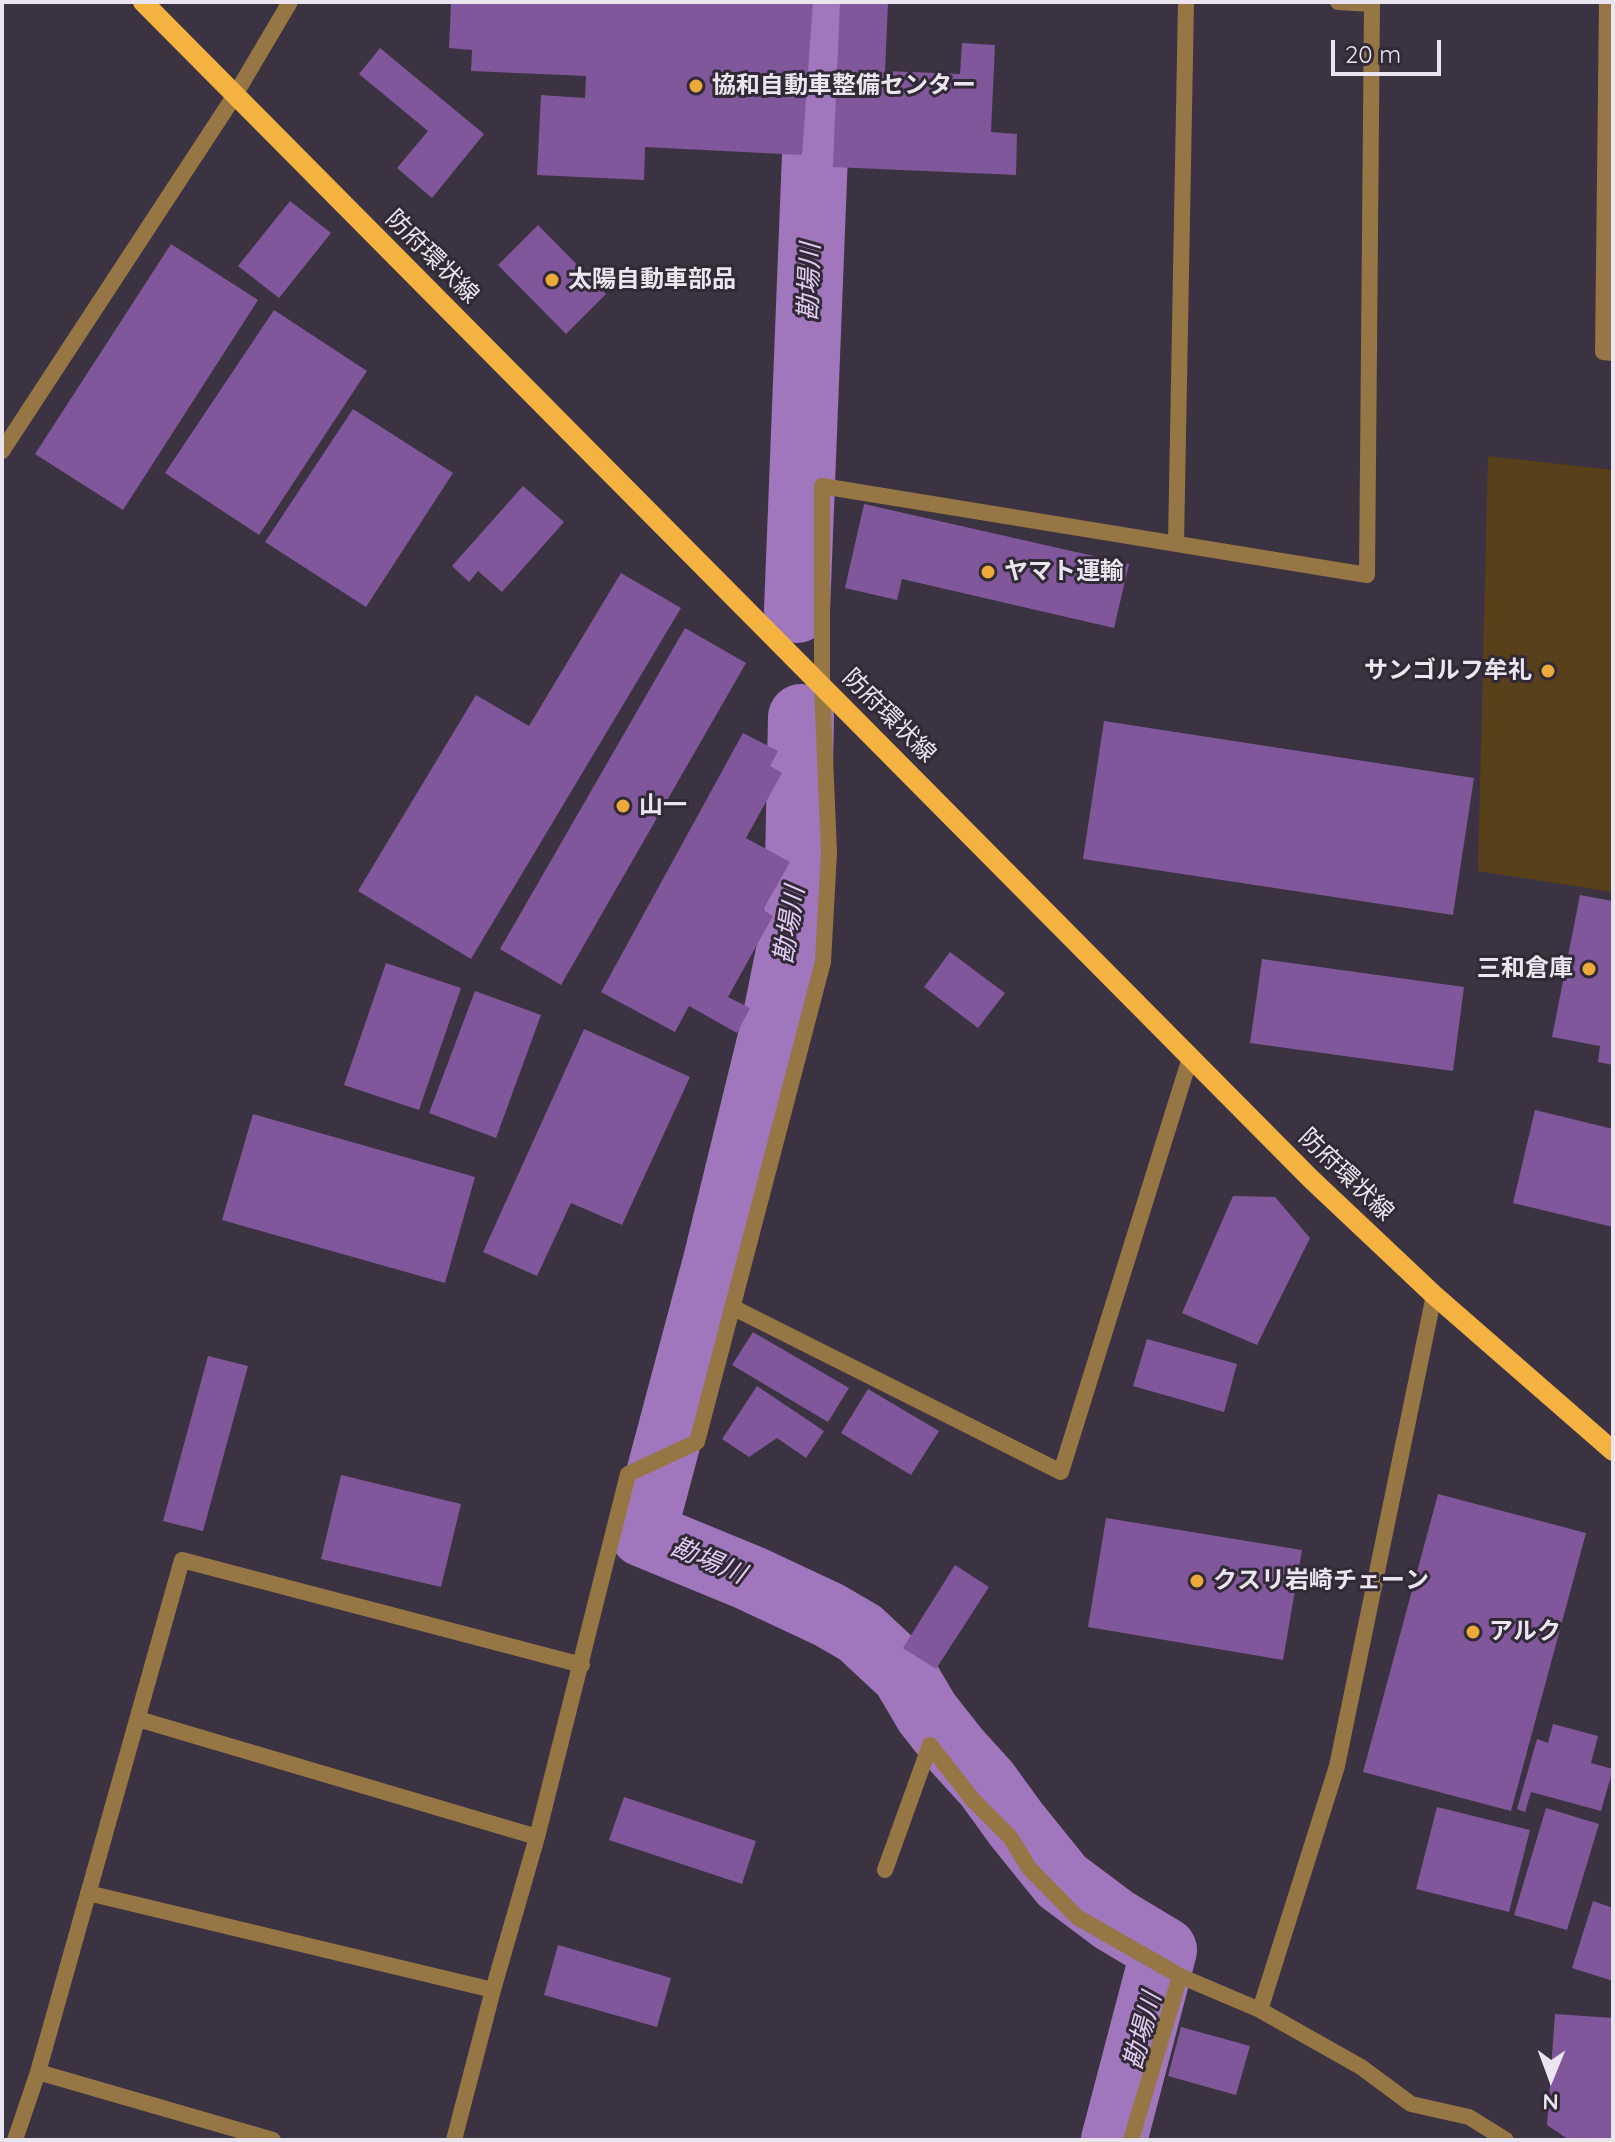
<!DOCTYPE html>
<html>
<head>
<meta charset="utf-8">
<style>
  body { margin:0 }
  #map { position:relative; width:1615px; height:2142px; overflow:hidden; background:#3b3341; font-family:Quicksand,sans-serif }
  canvas { display:block }
  .frame { position:absolute; inset:0; border:4px solid #eae5ee; pointer-events:none }
  .north { position:absolute; left:1511px; top:2038px; width:80px; height:80px; -webkit-text-stroke:6px #312936; paint-order:stroke; rotate:181deg; font-size:22px; font-weight:700; line-height:32px; text-align:center; color:#eae5ee }
  .north::after { content:''; display:block; margin:auto; width:28px; height:36px; background:#eae5ee; clip-path:polygon(50% 0,100% 100%,50% 72%,0 100%) }
  .scale { position:absolute; left:1331px; top:40px; width:110px; height:36px; box-sizing:border-box; border:4px solid #eae5ee; border-top:0; padding-left:10px; font-size:24px; line-height:28px; white-space:nowrap; color:#eae5ee; -webkit-text-stroke:6px #312936; paint-order:stroke }
</style>
</head>
<body>
<div id="map">
<canvas width="1615" height="2142"></canvas>
<div class="frame"></div>
<div class="north">N</div>
<div class="scale">20 m</div>
</div>
<script>
const c = document.querySelector('canvas').getContext('2d');
c.lineJoin = 'round';
function fillPath(path, color) { c.fillStyle = color; c.fill(path, 'evenodd'); }
const toPath = rows => new Path2D(rows.map(r => 'M' + r).join(''));
function stroke(path, color, width, dash) { c.strokeStyle = color; c.lineWidth = width; c.lineCap = dash ? 'butt' : 'round'; c.setLineDash(dash || []); c.stroke(path); }
function label(font, color, halo, rows, align = 'center') {
  c.font = font + ' Quicksand,"Noto Sans JP",sans-serif'; c.lineWidth = 6; c.setLineDash([]); c.textBaseline = 'middle'; c.strokeStyle = halo; c.fillStyle = color; for (const [text, x, y, turn = 0] of rows) {
    c.save(); c.translate(x, y); c.rotate((+turn || 0) * Math.PI / 180); c.textAlign = isNaN(turn) ? turn : align; if (halo) c.strokeText(text, 0, 0); c.fillText(text, 0, 0); c.restore();
  }
}
fillPath(toPath([
  [1488,456,1613,470,1613,892,1478,871]
]), '#58401a');
stroke(toPath([
  [797,610,821,2],
  [801,717,797,912,774,1025,716,1261,643,1534,750,1578,829,1615,860,1633,904,1674,927,1713,957,1751,987,1784,1016,1824,1062,1881,1114,1920,1164,1950,1114,2140]
]), '#a076bc', 66);
fillPath(toPath([
  [451,2,813,2,802,155,645,147,644,180,537,175,541,95,585,98,586,76,471,71,472,50,449,48],
  [840,2,888,3,885,71,960,74,962,43,995,45,991,132,1017,134,1016,175,833,167],
  [380,48,484,134,432,198,397,168,428,131,359,74],
  [290,201,331,233,279,298,238,266],
  [538,225,606,294,566,334,498,265],
  [171,244,258,300,123,510,35,454],
  [274,310,367,371,259,535,165,473],
  [353,409,453,473,366,607,265,542],
  [523,486,564,522,502,592,478,571,469,582,452,566],
  [864,504,1129,564,1114,628,902,579,897,600,845,588],
  [621,573,681,608,471,959,358,891,476,695,529,726],
  [685,628,746,663,561,985,500,949],
  [1104,721,1474,778,1453,915,1083,859],
  [743,733,778,751,770,766,782,773,746,838,790,862,763,910,773,916,728,997,750,1008,737,1033,689,1006,675,1032,601,992],
  [1580,895,1613,901,1613,1065,1598,1062,1600,1046,1552,1037],
  [950,952,1005,993,978,1028,924,987],
  [1262,959,1464,987,1453,1071,1250,1043],
  [386,963,461,988,419,1110,344,1085],
  [475,991,541,1015,496,1138,429,1113],
  [584,1029,690,1077,622,1225,571,1203,537,1276,483,1252],
  [1535,1110,1613,1129,1613,1227,1513,1203],
  [253,1114,475,1177,445,1283,222,1220],
  [1233,1196,1275,1197,1310,1238,1257,1345,1182,1313],
  [753,1332,849,1388,828,1422,732,1365],
  [1147,1339,1237,1364,1224,1412,1133,1386],
  [208,1356,248,1366,203,1531,163,1521],
  [757,1386,824,1431,806,1458,777,1438,749,1457,722,1439],
  [868,1389,939,1431,911,1475,841,1433],
  [341,1475,461,1504,441,1587,321,1559],
  [1438,1494,1586,1533,1511,1811,1363,1772],
  [1106,1518,1302,1550,1283,1660,1088,1627],
  [955,1565,989,1587,936,1669,903,1648],
  [1553,1724,1598,1736,1591,1763,1613,1769,1601,1811,1531,1792,1525,1812,1517,1809,1537,1739,1548,1743],
  [624,1797,756,1841,742,1884,609,1840],
  [1437,1807,1530,1830,1509,1912,1416,1889],
  [1546,1808,1599,1824,1567,1930,1514,1915],
  [1593,1901,1613,1908,1613,1981,1572,1968],
  [558,1945,671,1978,657,2027,544,1995],
  [1555,2014,1613,2018,1613,2140,1569,2140,1547,2125],
  [1181,2027,1250,2046,1236,2095,1168,2076]
]), '#7f579a');
stroke(toPath([
  [1607,2,1603,352,1613,353],
  [2,451,235,95,290,2],
  [1176,543,1186,2],
  [732,1307,1061,1472,1190,1058],
  [138,1719,537,1837],
  [885,1870,930,1745,973,1800,1010,1837,1029,1868,1077,1917,1180,1976,1260,2010,1361,2067,1411,2104,1469,2117,1506,2140],
  [88,1893,493,1990],
  [1260,2010,1337,1766,1434,1295],
  [38,2072,273,2140],
  [15,2140,38,2072,182,1560,582,1665],
  [454,2140,493,1990,537,1837,628,1474,697,1442,823,962,829,853,822,685,822,486,1367,575,1372,4,1338,2],
  [1131,2140,1180,1976]
]), '#967645', 16);
stroke(toPath([
  [143,2,1311,1179,1434,1295,1613,1451]
]), '#f4b240', 20);
for (const [x, y, r, color] of [
  [696,86,8,"#ebaa39"],
  [552,280,8,"#ebaa39"],
  [988,572,8,"#ebaa39"],
  [1548,671,8,"#ebaa39"],
  [623,806,8,"#ebaa39"],
  [1589,969,8,"#ebaa39"],
  [1197,1581,8,"#ebaa39"],
  [1473,1632,8,"#ebaa39"]
]) { const dot = new Path2D(); dot.arc(x, y, r, 0, 2 * Math.PI); c.fillStyle = color; c.fill(dot); stroke(dot, '#312936', 3); }
label('bold 24px', '#eae5ee', '#312936', [
  ["協和自動車整備センター",712,86],
  ["太陽自動車部品",568,280],
  ["ヤマト運輸",1004,572],
  ["サンゴルフ牟礼",1532,671,"right"],
  ["山一",639,806],
  ["三和倉庫",1573,969,"right"],
  ["クスリ岩崎チェーン",1213,1581],
  ["アルク",1489,1632]
], 'left');
label('24px', '#eae5ee', '#312936', [
  ["防府環状線",432,257,45],
  ["防府環状線",889,716,45],
  ["防府環状線",1346,1175,44]
]);
label('italic 26px', '#e2ccf2', '#312936', [
  ["勘場川",810,282,-88],
  ["勘場川",790,925,-81],
  ["勘場川",708,1561,23],
  ["勘場川",1143,2031,-75]
]);
</script>
</body>
</html>
